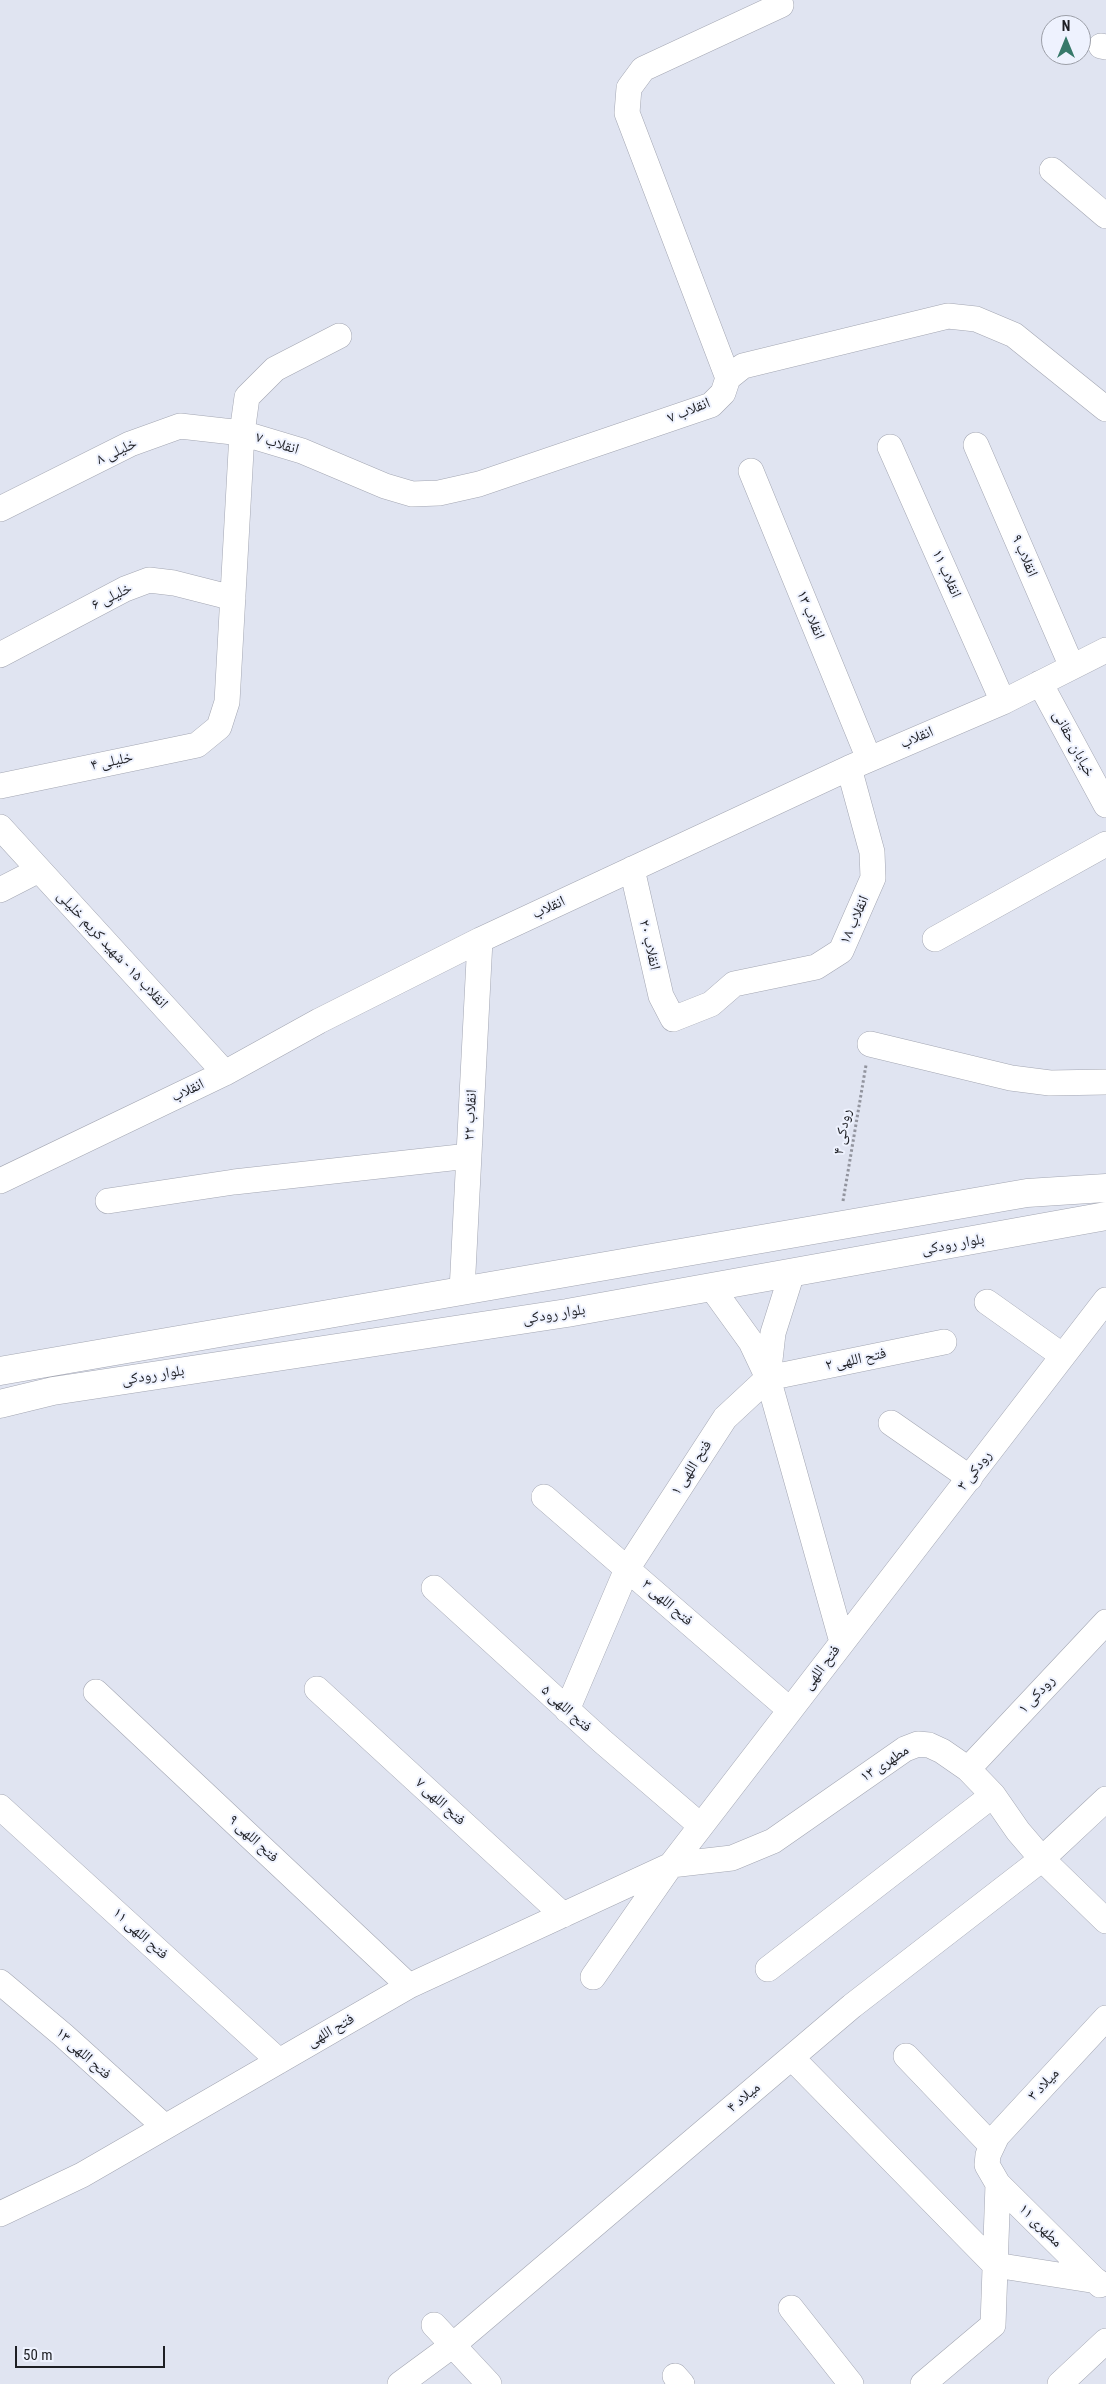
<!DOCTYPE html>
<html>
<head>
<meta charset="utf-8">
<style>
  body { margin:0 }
  #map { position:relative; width:1106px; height:2384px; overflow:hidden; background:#e0e4f1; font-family:"Roboto Condensed",sans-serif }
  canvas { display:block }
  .north { position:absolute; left:1041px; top:15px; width:50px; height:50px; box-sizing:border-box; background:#eef2fe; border:1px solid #9b9ea7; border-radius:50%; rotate:0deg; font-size:14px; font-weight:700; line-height:20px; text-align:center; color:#1e1f24 }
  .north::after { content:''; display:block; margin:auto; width:18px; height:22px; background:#37796a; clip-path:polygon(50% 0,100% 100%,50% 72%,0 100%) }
  .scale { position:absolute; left:15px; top:2346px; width:150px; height:22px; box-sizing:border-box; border:2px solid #1e1f24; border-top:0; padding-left:6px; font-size:15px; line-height:18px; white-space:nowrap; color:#1e1f24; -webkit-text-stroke:4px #eef2fe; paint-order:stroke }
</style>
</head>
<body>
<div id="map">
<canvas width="1106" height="2384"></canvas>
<div class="north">N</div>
<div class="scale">50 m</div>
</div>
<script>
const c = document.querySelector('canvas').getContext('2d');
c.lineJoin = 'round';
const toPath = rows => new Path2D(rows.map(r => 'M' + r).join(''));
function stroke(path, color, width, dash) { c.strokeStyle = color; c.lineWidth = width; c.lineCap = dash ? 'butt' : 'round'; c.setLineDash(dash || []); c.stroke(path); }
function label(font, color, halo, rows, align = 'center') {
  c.font = font + ' "Roboto Condensed","Noto Naskh Arabic",sans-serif'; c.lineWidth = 4; c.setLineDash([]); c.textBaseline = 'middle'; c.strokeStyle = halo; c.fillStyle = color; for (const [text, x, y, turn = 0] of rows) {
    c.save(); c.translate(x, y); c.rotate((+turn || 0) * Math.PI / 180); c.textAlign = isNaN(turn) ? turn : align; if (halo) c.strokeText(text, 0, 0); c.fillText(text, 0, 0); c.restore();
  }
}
const minor = toPath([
  [1101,46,1106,47],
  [1052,170,1106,216],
  [728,378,627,113,629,88,643,69,781,5],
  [976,445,1072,667],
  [890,447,1003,702],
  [751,471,869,759],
  [0,509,130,444,180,426,242,433,302,451,385,486,412,494,439,493,479,484,711,405,723,393,728,378,743,366,948,316,976,319,1014,335,1106,409],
  [0,655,125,589,149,580,174,583,233,598],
  [1040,683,1106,805],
  [0,786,197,745,219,727,227,702,242,433,247,397,275,369,339,336],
  [0,827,225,1073],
  [632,869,661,996,673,1019,711,1004,734,984,816,967,841,951,873,878,872,852,849,768],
  [0,890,39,870],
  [935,939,1106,844],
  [870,1044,1011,1078,1050,1083,1106,1082],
  [0,1181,225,1073,319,1021,480,940,849,768,1003,702,1106,650],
  [108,1201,234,1182,469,1156],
  [712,1288,751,1342,768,1378,842,1642],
  [462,1291,480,940],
  [987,1302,1063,1356],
  [768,1378,944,1342],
  [768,1378,773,1333,792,1273],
  [891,1423,970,1478],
  [544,1497,790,1710],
  [434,1588,602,1741,701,1826],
  [317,1689,563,1915],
  [96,1692,409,1986],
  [567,1710,627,1569,725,1418,768,1378],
  [968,1769,1106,1622],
  [0,1807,279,2061],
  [768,1969,993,1795],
  [593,1977,671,1865,1106,1300],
  [0,1982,63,2035,165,2127],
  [906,2056,991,2145],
  [792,2058,995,2265,1097,2281],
  [0,2214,82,2175,409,1986,671,1865,732,1858,773,1841,905,1749,918,1744,929,1745,942,1751,968,1769,993,1795,1018,1831,1042,1859,1106,1921],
  [1100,2285,998,2184,987,2165,988,2155,997,2136,1106,2018],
  [791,2308,851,2384],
  [434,2325,489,2384],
  [675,2376,682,2384],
  [400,2384,453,2345,852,2006,1042,1859,1106,1799],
  [923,2384,993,2325,998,2184],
  [1060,2384,1106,2341]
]);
const major = toPath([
  [0,1371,1027,1193,1106,1188],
  [0,1404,53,1391,567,1313,1106,1216]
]);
stroke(minor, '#a3a6b2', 26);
stroke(major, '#a3a6b2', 29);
stroke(toPath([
  [843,1201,866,1065]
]), '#92949e', 3, [2.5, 2.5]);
stroke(minor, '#fff', 25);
stroke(major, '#fff', 28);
label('15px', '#1e1f24', '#eef2fe', [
  ["انقلاب ۷",689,411,-22],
  ["انقلاب ۷",277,444,17],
  ["خلیلی ۸",117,452,-25],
  ["انقلاب ۹",1024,556,67],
  ["انقلاب ۱۱",946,574,66],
  ["خلیلی ۶",112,597,-26],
  ["انقلاب ۱۳",810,615,68],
  ["انقلاب",917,738,-23],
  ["خیابان حقانی",1073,744,62],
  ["خلیلی ۴",112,762,-12],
  ["انقلاب",549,908,-25],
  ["انقلاب ۱۸",855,920,-66],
  ["انقلاب ۲۰",649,945,77],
  ["انقلاب ۱۵ - شهید کریم خلیلی",112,950,47],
  ["انقلاب",188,1091,-26],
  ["انقلاب ۲۲",471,1115,-87],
  ["رودکی ۴",843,1132,-80],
  ["بلوار رودکی",953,1245,-10],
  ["بلوار رودکی",554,1315,-9],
  ["فتح اللهی ۲",856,1360,-12],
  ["بلوار رودکی",153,1376,-9],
  ["فتح اللهی ۱",692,1468,-57],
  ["رودکی ۳",975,1471,-52],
  ["فتح اللهی ۳",667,1603,41],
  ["فتح اللهی",822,1668,-53],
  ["رودکی ۱",1037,1695,-47],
  ["فتح اللهی ۵",566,1709,42],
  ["مطهری ۱۳",885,1764,-33],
  ["فتح اللهی ۷",440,1802,43],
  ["فتح اللهی ۹",253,1839,43],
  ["فتح اللهی ۱۱",140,1934,42],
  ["فتح اللهی",331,2031,-30],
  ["فتح اللهی ۱۳",83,2054,42],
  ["میلاد ۳",1044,2085,-47],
  ["میلاد ۴",744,2098,-40],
  ["مطهری ۱۱",1040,2226,45]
]);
</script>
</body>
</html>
